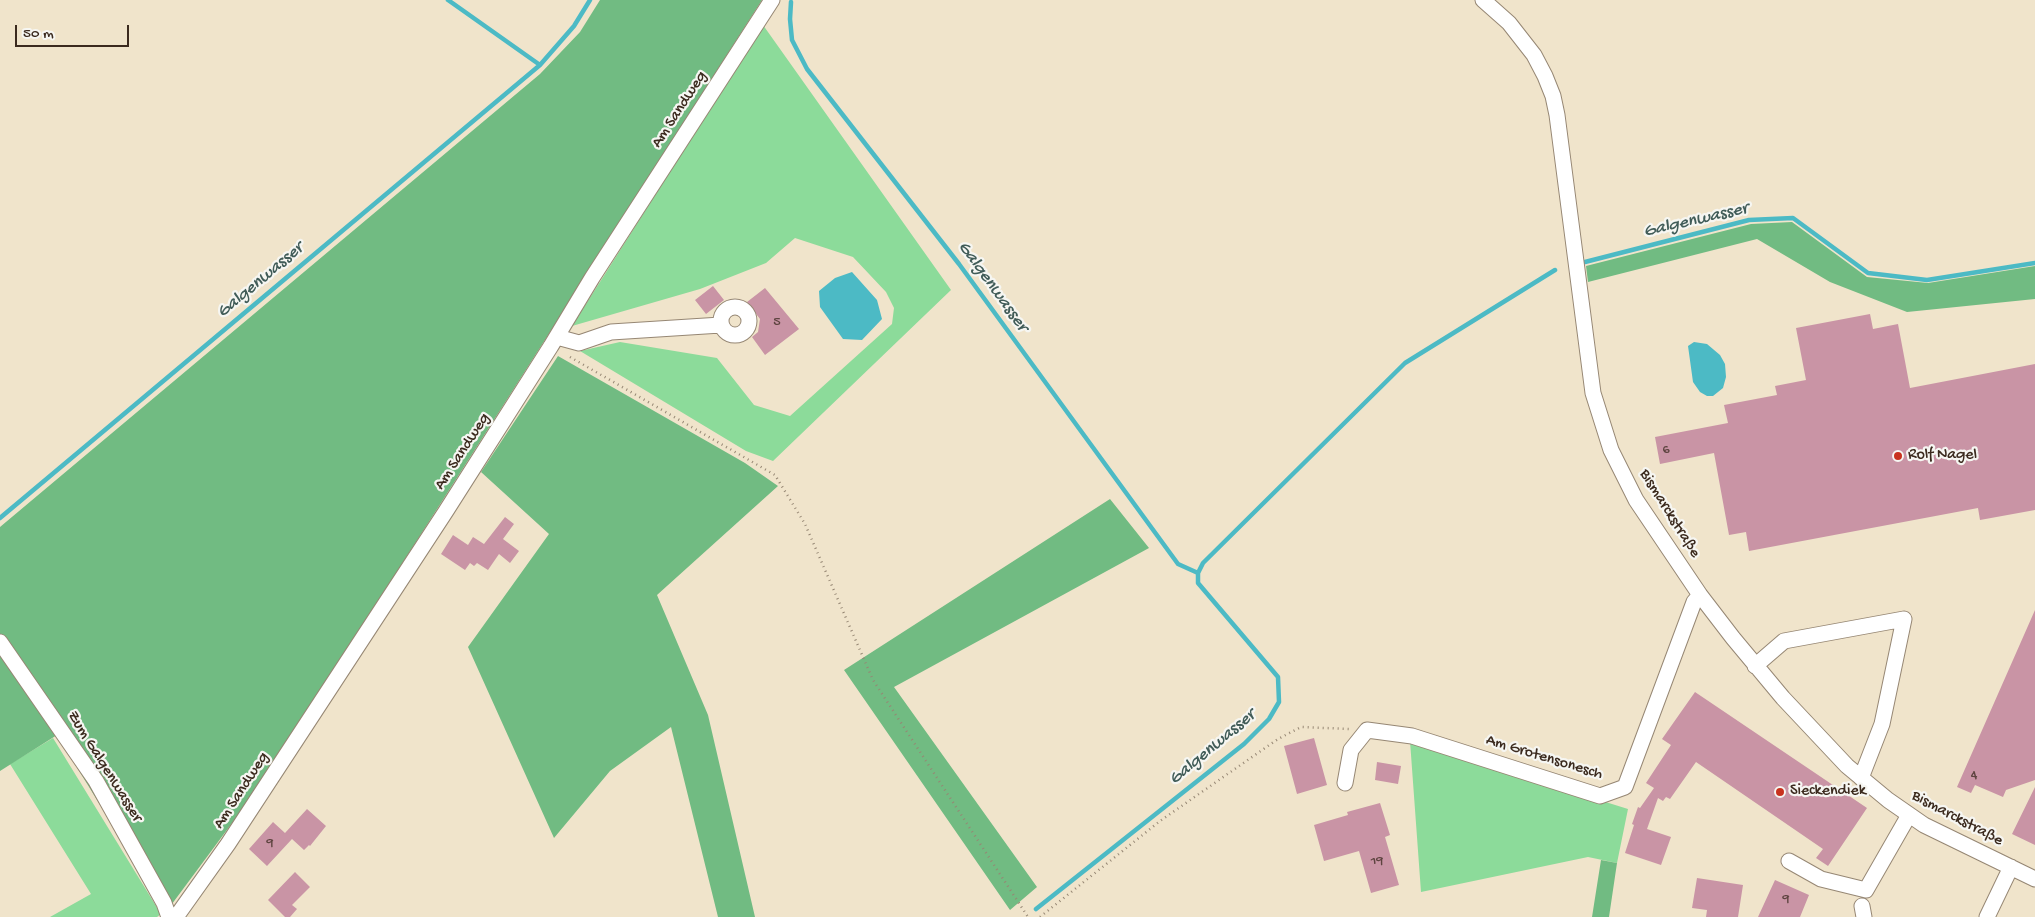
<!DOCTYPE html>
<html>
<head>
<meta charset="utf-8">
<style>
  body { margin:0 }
  #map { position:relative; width:2035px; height:917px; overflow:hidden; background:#f0e4cb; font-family:"Gochi Hand",sans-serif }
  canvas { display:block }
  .scale { position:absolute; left:15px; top:25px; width:114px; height:22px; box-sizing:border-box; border:2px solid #3b2a1e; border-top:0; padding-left:6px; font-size:15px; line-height:18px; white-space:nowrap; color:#3b2a1e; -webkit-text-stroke:4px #f6f6f2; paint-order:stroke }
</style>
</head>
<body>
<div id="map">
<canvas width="2035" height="917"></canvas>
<div class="scale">50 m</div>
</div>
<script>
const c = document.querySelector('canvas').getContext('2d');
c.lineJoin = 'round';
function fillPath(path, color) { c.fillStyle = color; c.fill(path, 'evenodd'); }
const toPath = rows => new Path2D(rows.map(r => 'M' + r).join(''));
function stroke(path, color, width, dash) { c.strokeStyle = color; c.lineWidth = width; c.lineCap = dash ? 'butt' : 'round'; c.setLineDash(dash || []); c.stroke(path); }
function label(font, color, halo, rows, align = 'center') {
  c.font = font + ' "Gochi Hand",sans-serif'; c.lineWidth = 4.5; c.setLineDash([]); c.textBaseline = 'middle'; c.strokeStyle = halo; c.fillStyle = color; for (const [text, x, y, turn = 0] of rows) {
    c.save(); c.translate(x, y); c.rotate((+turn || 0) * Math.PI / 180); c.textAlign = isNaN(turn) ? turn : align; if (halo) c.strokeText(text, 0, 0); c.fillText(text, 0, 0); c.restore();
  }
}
fillPath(toPath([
  [763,25,951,290,773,461,746,451,580,351,620,342,717,358,754,405,790,416,892,324,894,308,886,292,853,257,795,238,766,263,700,289,572,326],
  [53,738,161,914,157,917,50,917,91,894,10,764],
  [1410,741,1628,809,1617,863,1588,857,1421,892]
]), '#8cdb9a');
fillPath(toPath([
  [600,0,762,0,264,780,166,912,57,735,0,771,0,527,540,74,580,32],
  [1792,222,1867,277,1928,283,2035,266,2035,299,1907,312,1830,282,1757,239,1588,282,1586,266,1751,224],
  [558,356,745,463,778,486,657,595,708,715,755,917,718,917,671,727,610,771,554,838,468,647,549,534,481,472],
  [1110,499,1149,548,894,687,1037,887,1010,910,844,670],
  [1601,860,1617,863,1609,917,1592,917]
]), '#71bb82');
fillPath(toPath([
  [852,272,877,300,882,319,862,340,843,339,820,307,819,291,835,278],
  [1694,342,1707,344,1720,355,1725,364,1726,377,1723,388,1713,396,1707,396,1700,392,1693,382,1688,346]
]), '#4cbac5');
stroke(toPath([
  [448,0,540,65],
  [791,2,790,19,792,40,807,69,959,264,1178,564,1198,573],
  [1585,262,1749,220,1793,218,1868,273,1927,280,2035,263],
  [0,518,540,65,574,26,590,0],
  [1036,909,1244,744,1269,719,1279,702,1278,677,1198,583,1198,573,1203,563,1405,363,1555,270]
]), '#4cbac5', 4.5);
fillPath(toPath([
  [713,286,724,300,706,314,695,300],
  [765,288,799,329,765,355,752,337,758,332,760,319,747,302],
  [1870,314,1873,329,1898,324,1910,388,2035,364,2035,510,1980,520,1978,508,1749,551,1746,532,1729,535,1714,453,1660,464,1655,437,1728,423,1724,405,1777,395,1775,386,1806,380,1796,328],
  [505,517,514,524,503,539,519,551,510,563,499,554,488,570,477,563,474,566,470,563,465,570,441,554,453,535,468,545,473,537,484,544],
  [2035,610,2035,780,2006,790,2003,797,1975,785,1971,793,1957,787],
  [1695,692,1867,808,1828,866,1816,858,1823,849,1696,762,1670,799,1666,797,1663,801,1658,798,1647,829,1671,837,1661,865,1625,853,1634,825,1632,824,1638,807,1640,808,1654,788,1646,783,1671,745,1662,739],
  [1314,738,1327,785,1297,794,1284,746],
  [1377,762,1401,766,1398,784,1375,780],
  [2035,787,2035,845,2012,834],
  [1380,803,1390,835,1385,837,1399,885,1371,893,1359,851,1324,861,1314,825,1348,815,1347,812],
  [307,809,326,826,310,846,309,845,304,850,292,839,267,866,249,849,273,822,285,833],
  [295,872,310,887,292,905,297,909,290,917,285,917,268,900],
  [1697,878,1743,885,1738,917,1706,917,1707,910,1692,908],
  [1775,880,1809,895,1800,917,1758,917]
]), '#c994a5');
const minor = toPath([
  [1483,0,1509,23,1534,55,1545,76,1553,96,1557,115,1593,393,1611,450,1636,500,1700,595,1733,638,1783,698,1847,766,1888,800,1924,825,2035,879],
  '721 321a14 14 0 1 1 28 0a14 14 0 1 1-28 0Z',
  [557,337,579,343,611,332,721,325],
  [0,642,96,781,164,903,169,917],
  [1755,666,1784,641,1904,619,1882,724,1861,778],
  [1345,783,1351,750,1367,730,1412,736,1600,796,1625,787,1694,602,1700,595],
  [1789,861,1821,879,1866,890,1909,815],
  [1862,906,1864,917],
  [176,917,228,844,446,511,551,346,592,278,772,0],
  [1987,917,2011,867]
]);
stroke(minor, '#968774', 17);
stroke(toPath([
  [570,357,775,475,805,524,873,680,1028,917],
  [1040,917,1160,821,1278,739,1301,727,1349,729]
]), '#968774', 2.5, [1, 4]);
stroke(minor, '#fff', 15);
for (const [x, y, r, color] of [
  [1898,456,5,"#c8321e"],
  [1780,792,5,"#c8321e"]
]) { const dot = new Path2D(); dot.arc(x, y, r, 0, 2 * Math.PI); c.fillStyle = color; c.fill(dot); stroke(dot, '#f6f6f2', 2); }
label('14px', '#5e4440', null, [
  ["5",777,323],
  ["6",1666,451],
  ["4",1974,776],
  ["9",270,844],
  ["19",1377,862],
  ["9",1786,900]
]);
label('16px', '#3b2a1e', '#f6f6f2', [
  ["Am Sandweg",680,110,-57],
  ["Am Sandweg",463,452,-57],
  ["Bismarckstraße",1669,514,58],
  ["Am Grotensonesch",1544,758,17],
  ["Zum Galgenwasser",104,767,58],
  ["Am Sandweg",242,791,-57],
  ["Bismarckstraße",1957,819,28]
]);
label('16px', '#3b2a1e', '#f6f6f2', [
  ["Rolf Nagel",1908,456],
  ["Sieckendiek",1790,792]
], 'left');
label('italic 18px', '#415c58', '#f6f6f2', [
  ["Galgenwasser",1696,221,-13],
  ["Galgenwasser",261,281,-40],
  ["Galgenwasser",992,287,54],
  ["Galgenwasser",1213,748,-40]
]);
</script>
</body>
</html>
